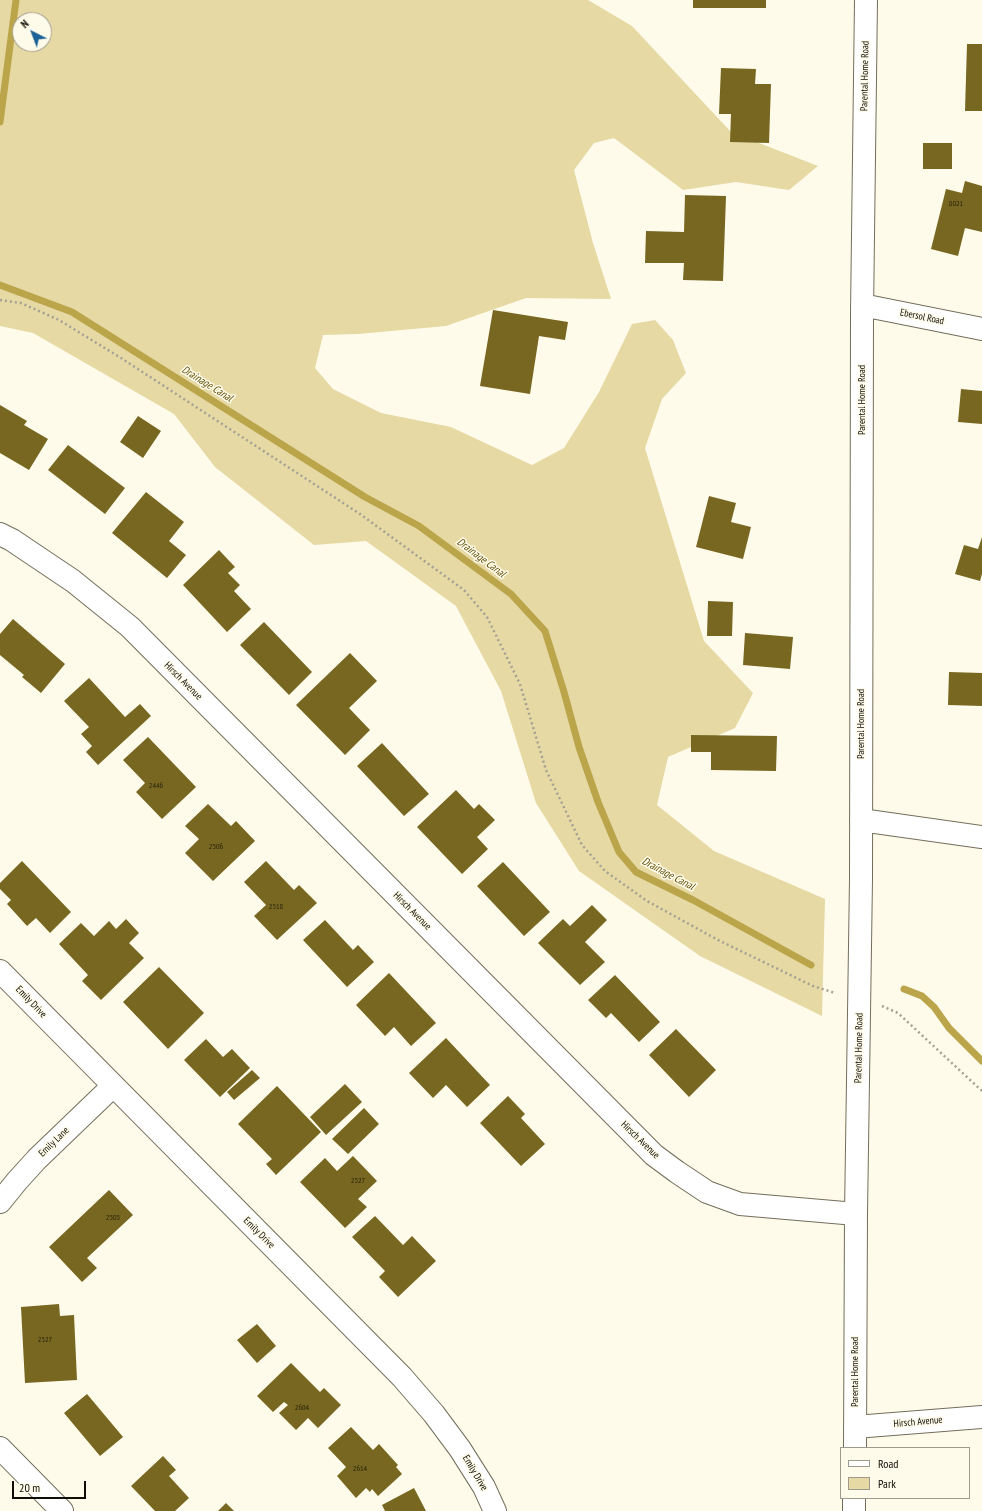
<!DOCTYPE html>
<html>
<head>
<meta charset="utf-8">
<style>
  body { margin:0 }
  #map { position:relative; width:982px; height:1511px; overflow:hidden; background:#fffbea; font-family:"PT Sans Narrow",sans-serif }
  canvas { display:block }
  .legend { position:absolute; left:840px; top:1447px; width:130px; height:52px; box-sizing:border-box; background:#fffbea; border:1px solid #9e9b8e; margin:0; padding:5px 7px; list-style:none; font-size:12px; color:#0d0c05 }
  .legend li { display:flex; align-items:center; gap:8px; height:20px }
  .legend b { width:20px; border:1px solid #9e9b8e }
  .north { position:absolute; left:12px; top:12px; width:40px; height:40px; box-sizing:border-box; background:#fffbea; border:1px solid #9e9b8e; border-radius:50%; rotate:318deg; font-size:11px; font-weight:700; line-height:16px; text-align:center; color:#0d0c05 }
  .north::after { content:''; display:block; margin:auto; width:14px; height:18px; background:#1c6297; clip-path:polygon(50% 0,100% 100%,50% 72%,0 100%) }
  .scale { position:absolute; left:12px; top:1481px; width:74px; height:18px; box-sizing:border-box; border:2px solid #0d0c05; border-top:0; padding-left:5px; font-size:12px; line-height:14px; white-space:nowrap; color:#0d0c05; -webkit-text-stroke:3px #fffbea; paint-order:stroke }
</style>
</head>
<body>
<div id="map">
<canvas width="982" height="1511"></canvas>
<ul class="legend">
<li><b style="height:5px;background:#fff"></b>Road</li>
<li><b style="height:11px;background:#e6d9a4"></b>Park</li>
</ul>
<div class="north">N</div>
<div class="scale">20 m</div>
</div>
<script>
const c = document.querySelector('canvas').getContext('2d');
c.lineJoin = 'round';
function fillPath(path, color) { c.fillStyle = color; c.fill(path, 'evenodd'); }
const toPath = rows => new Path2D(rows.map(r => 'M' + r).join(''));
function stroke(path, color, width, dash) { c.strokeStyle = color; c.lineWidth = width; c.lineCap = dash ? 'butt' : 'round'; c.setLineDash(dash || []); c.stroke(path); }
function label(font, color, halo, rows, align = 'center') {
  c.font = font + ' "PT Sans Narrow",sans-serif'; c.lineWidth = 3; c.setLineDash([]); c.textBaseline = 'middle'; c.strokeStyle = halo; c.fillStyle = color; for (const [text, x, y, turn = 0] of rows) {
    c.save(); c.translate(x, y); c.rotate((+turn || 0) * Math.PI / 180); c.textAlign = isNaN(turn) ? turn : align; if (halo) c.strokeText(text, 0, 0); c.fillText(text, 0, 0); c.restore();
  }
}
fillPath(toPath([
  [0,0,588,0,632,26,731,132,818,166,789,190,736,182,683,190,614,138,594,143,574,170,593,243,611,299,526,298,446,326,358,334,323,335,315,368,333,389,381,413,451,427,532,465,564,448,599,392,632,324,655,320,673,340,686,373,662,399,645,448,704,641,753,693,735,728,668,757,657,805,714,851,825,899,822,1016,700,956,579,871,536,803,501,691,456,606,366,541,314,545,215,467,174,414,33,333,0,326],
  [20,20,44,20,44,44,20,44]
]), '#e6d9a4');
stroke(toPath([
  [0,122,16,0],
  [0,285,72,312,365,497,419,526,511,594,545,631,564,692,579,747,598,802,619,852,636,872,693,900,811,965],
  [904,989,922,996,934,1007,949,1028,982,1061]
]), '#bba54b', 7);
fillPath(toPath([
  [693,0,766,0,766,8,693,8],
  [967,44,982,44,982,111,965,111],
  [721,68,756,69,755,84,771,84,769,143,730,142,731,114,719,114],
  [923,143,952,143,952,169,923,169],
  [965,181,982,186,982,232,965,228,958,256,931,249,946,189,962,193],
  [685,195,726,196,723,281,683,280,684,263,645,263,646,231,684,232],
  [493,310,568,322,565,340,539,336,530,394,480,386],
  [961,389,982,391,982,424,958,422],
  [0,405,27,421,24,425,48,439,29,470,0,453],
  [138,416,161,431,143,458,120,442],
  [68,445,125,488,105,514,48,470],
  [146,492,184,522,169,541,186,555,167,578,112,533],
  [709,496,736,503,731,522,751,527,743,559,696,547],
  [982,537,982,574,980,581,955,574,964,545,978,549],
  [219,550,235,567,228,573,240,585,234,591,251,609,227,632,183,585],
  [708,601,733,602,732,636,707,636],
  [13,619,65,664,41,693,22,677,24,675,0,655,0,634],
  [264,622,312,672,289,695,240,645],
  [745,633,793,637,790,669,743,665],
  [350,653,377,681,349,708,370,730,345,755,296,705],
  [949,672,982,673,982,706,948,705],
  [89,678,125,717,140,704,151,716,98,765,86,752,92,746,81,734,89,727,64,701],
  [691,735,777,736,776,771,711,770,711,752,691,752],
  [148,737,196,787,162,819,136,792,145,783,123,760],
  [382,743,429,794,404,816,357,766],
  [456,790,474,809,479,804,495,820,477,837,488,849,462,874,417,827],
  [208,804,231,826,236,821,255,841,213,881,185,853,199,839,185,826],
  [22,861,71,912,50,933,36,918,27,926,7,904,11,900,0,889,0,883],
  [266,861,294,890,299,885,317,903,277,940,254,916,266,905,244,882],
  [503,862,550,912,524,936,477,886],
  [592,905,607,920,585,942,605,962,580,985,538,943,563,919,570,926],
  [126,919,139,933,129,943,144,958,101,1000,82,981,88,975,59,944,81,923,94,936,109,921,116,929],
  [325,920,353,950,358,945,374,962,347,987,303,940],
  [159,967,204,1013,168,1049,123,1002],
  [389,973,436,1023,411,1046,394,1027,385,1036,356,1005],
  [615,975,660,1022,639,1042,611,1013,606,1018,588,1000],
  [676,1029,716,1070,689,1097,649,1055],
  [446,1038,490,1085,467,1107,446,1085,433,1098,409,1073],
  [206,1039,223,1057,232,1049,250,1068,220,1097,184,1060],
  [252,1070,260,1078,234,1100,227,1092],
  [345,1084,362,1102,326,1135,310,1117],
  [277,1086,321,1132,276,1175,266,1164,272,1159,238,1124],
  [508,1096,525,1114,521,1118,545,1144,521,1166,480,1123],
  [364,1108,379,1124,348,1154,332,1139],
  [353,1156,377,1181,358,1199,367,1207,345,1228,300,1182,325,1158,337,1171],
  [109,1190,133,1215,87,1258,97,1268,82,1282,49,1247],
  [375,1216,403,1245,412,1236,436,1261,398,1297,379,1277,385,1271,352,1237],
  [59,1304,60,1316,74,1315,77,1380,25,1383,21,1307],
  [257,1324,276,1346,257,1363,237,1340],
  [291,1363,320,1392,324,1388,341,1405,318,1428,308,1418,296,1430,279,1413,288,1405,284,1402,273,1412,257,1396],
  [87,1394,123,1437,100,1456,64,1413],
  [351,1427,373,1450,379,1444,398,1465,396,1467,402,1474,378,1496,372,1489,370,1492,366,1488,356,1498,337,1476,346,1467,328,1448],
  [163,1456,176,1470,169,1476,189,1498,175,1511,155,1511,131,1486],
  [414,1488,426,1511,385,1511,382,1505],
  [226,1503,234,1511,218,1511]
]), '#776720');
const minor = toPath([
  [862,305,982,329],
  [0,534,12,540,73,581,130,627,654,1155,677,1172,707,1192,740,1204,856,1214],
  [861,820,982,837],
  [0,971,402,1377,434,1414,460,1449,484,1487,495,1511],
  [0,1202,17,1181,37,1159,113,1086],
  [855,1427,982,1417],
  [0,1448,62,1511],
  [855,1448,856,1214,861,879,862,314,866,0],
  [854,1511,854,1498]
]);
stroke(minor, '#736e5b', 24);
stroke(toPath([
  [0,300,21,303,59,320,121,358,360,514,464,590,487,617,520,684,546,770,582,845,605,871,647,901,718,940,813,986,835,993],
  [882,1006,898,1013,982,1091]
]), '#a3a193', 2.5, [2, 3]);
stroke(minor, '#fff', 22);
label('8px', '#28230c', null, [
  ["8021",956,204],
  ["2446",156,786],
  ["2506",216,847],
  ["2518",276,907],
  ["2527",358,1181],
  ["2505",113,1218],
  ["2527",45,1340],
  ["2604",302,1408],
  ["2614",360,1469]
]);
label('10px', '#0d0c05', '#fffbea', [
  ["Parental Home Road",865,76,-89],
  ["Ebersol Road",922,317,12],
  ["Parental Home Road",862,400,-90],
  ["Hirsch Avenue",183,681,45],
  ["Parental Home Road",861,724,-90],
  ["Hirsch Avenue",412,911,45],
  ["Emily Drive",31,1002,46],
  ["Parental Home Road",859,1048,-89],
  ["Hirsch Avenue",640,1140,44],
  ["Emily Lane",54,1142,-44],
  ["Emily Drive",259,1233,45],
  ["Parental Home Road",855,1372,-90],
  ["Hirsch Avenue",918,1422,-5],
  ["Emily Drive",475,1473,59]
]);
label('italic 11px', '#63540e', '#fffbea', [
  ["Drainage Canal",207,384,32],
  ["Drainage Canal",481,558,37],
  ["Drainage Canal",668,874,28]
]);
</script>
</body>
</html>
